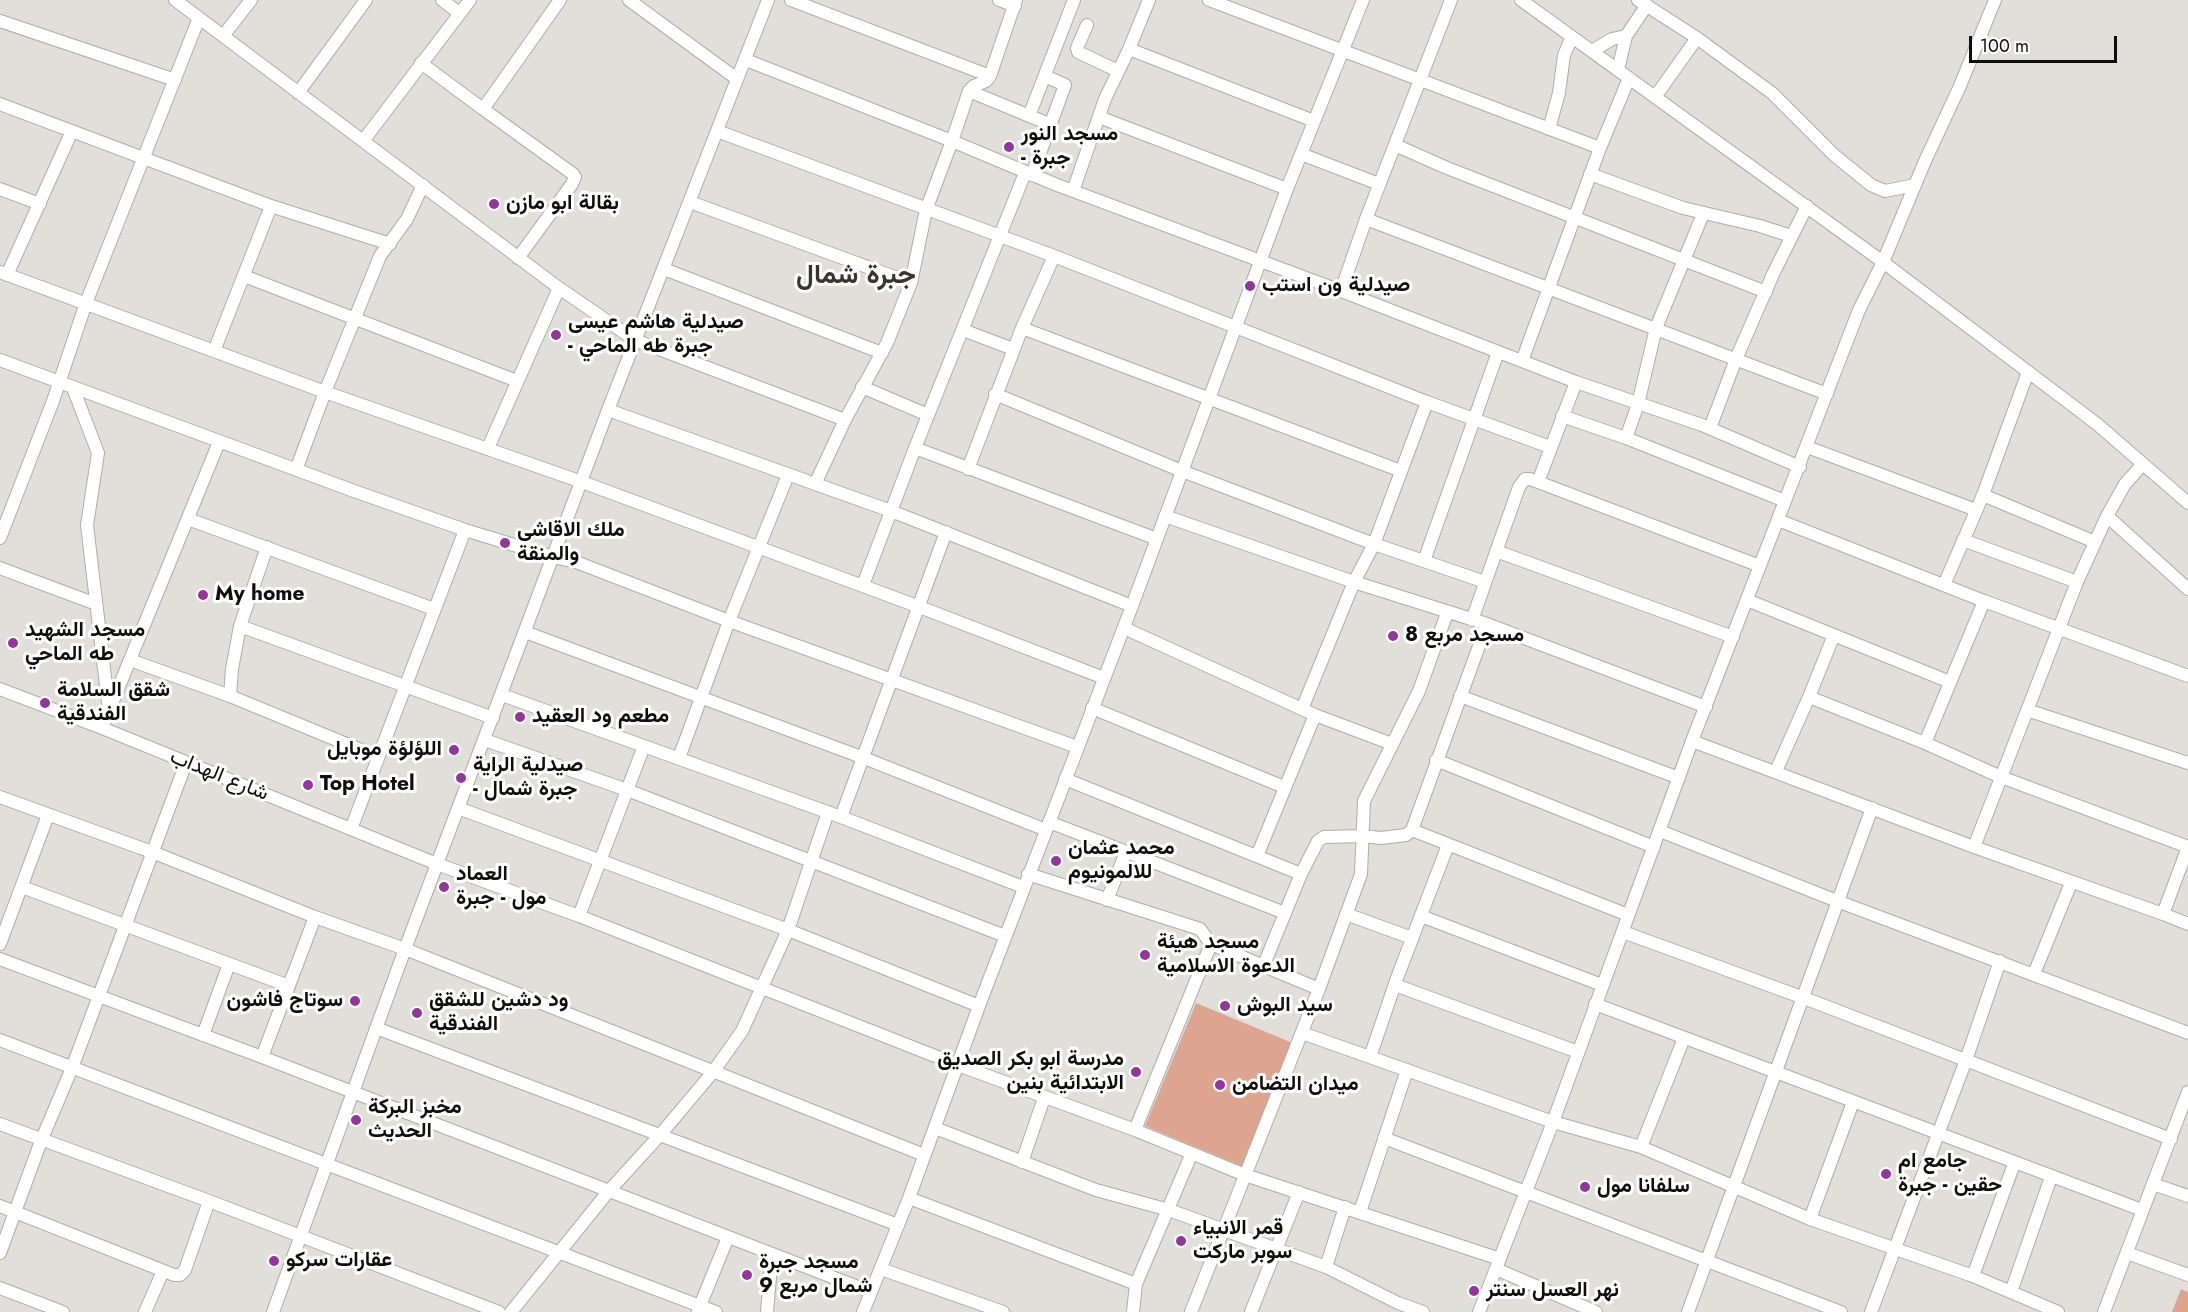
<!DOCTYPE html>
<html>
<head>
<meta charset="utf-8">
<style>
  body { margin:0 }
  #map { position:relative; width:2188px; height:1312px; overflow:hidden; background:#e1dfda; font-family:Jost,sans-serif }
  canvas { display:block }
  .scale { position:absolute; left:1969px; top:36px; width:148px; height:27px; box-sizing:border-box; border:3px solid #0e0e0c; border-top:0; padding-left:8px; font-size:18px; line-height:21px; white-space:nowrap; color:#0e0e0c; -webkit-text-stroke:4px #fff; paint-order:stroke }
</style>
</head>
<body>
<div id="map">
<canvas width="2188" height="1312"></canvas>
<div class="scale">100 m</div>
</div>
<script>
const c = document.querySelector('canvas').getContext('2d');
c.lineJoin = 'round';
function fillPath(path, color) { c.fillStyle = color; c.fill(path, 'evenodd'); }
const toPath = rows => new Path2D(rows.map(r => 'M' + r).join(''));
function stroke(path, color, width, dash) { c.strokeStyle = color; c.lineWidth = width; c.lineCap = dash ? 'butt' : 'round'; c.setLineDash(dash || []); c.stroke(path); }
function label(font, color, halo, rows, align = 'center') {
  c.font = font + ' Jost,Vazirmatn,sans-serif'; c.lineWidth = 6; c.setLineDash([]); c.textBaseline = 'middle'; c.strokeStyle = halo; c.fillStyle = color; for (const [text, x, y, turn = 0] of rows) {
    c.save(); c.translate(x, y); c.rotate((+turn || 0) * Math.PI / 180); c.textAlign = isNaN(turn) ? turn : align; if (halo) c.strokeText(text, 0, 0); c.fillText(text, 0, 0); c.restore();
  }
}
fillPath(toPath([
  [1196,1003,1295,1044,1244,1167,1145,1126],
  [2181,1289,2188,1292,2188,1312,2172,1312]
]), '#dda48f');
const minor = toPath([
  [175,0,559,288,635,340,845,420],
  [442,0,459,13],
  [629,0,737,79],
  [791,0,990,76],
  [999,0,1015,6],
  [1209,0,1600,148],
  [1521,0,1883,262,2097,424,2188,503],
  [1638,0,1697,38,1772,93,1834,155,1871,185,1885,191,1915,185],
  [0,21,175,80],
  [1087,25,1077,48,1078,52,1118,71],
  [223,36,251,0],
  [1129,49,1314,121],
  [1592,51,1612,39,1626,36],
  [746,60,952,141,1057,185,1341,291,1576,382,1702,425,1800,467],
  [421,63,483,109,560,0],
  [1618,70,1626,36,1647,5],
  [969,91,1049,124],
  [298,93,366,0],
  [1655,97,1697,38],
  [0,104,271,206,390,244],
  [483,109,573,174,575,177,572,184,518,258],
  [1029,116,1074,0],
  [1099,117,1287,189],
  [1549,129,1559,93,1564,55,1572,37],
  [717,131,1054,256,1427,402,1550,447],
  [363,141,470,0],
  [1395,145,1447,168,1766,292],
  [1301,154,1379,184],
  [1590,174,1683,208,1760,226,1791,236],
  [1032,175,1065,85,1045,76],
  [0,189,40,204],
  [1073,191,1105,99,1129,49,1149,0],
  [690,202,911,283],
  [1366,219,1827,394],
  [664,269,882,353],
  [0,272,325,392,582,482,917,606,1104,678],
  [7,275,72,131],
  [244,276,517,381],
  [1341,291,1366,219,1451,0],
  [1022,328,1401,471],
  [963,330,1013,349],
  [214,351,271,206],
  [0,360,354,491,465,530,553,557,576,562,729,621,1077,747],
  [1522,361,1600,148,1629,78],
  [862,387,928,415],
  [73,388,98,453,87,525,109,711],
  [995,394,1182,471,1374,544,1485,582],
  [608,410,891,511,1132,606],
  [1562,416,1626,438,1785,501],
  [1710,428,1736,359,1774,272,1807,206],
  [1626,438,1638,404,1656,328,1703,214],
  [1807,447,1976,510],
  [488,448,559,288],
  [915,448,1157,539],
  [968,469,1022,328,1054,256],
  [296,470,325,392,380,256,407,219,423,185],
  [1538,482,1576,382],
  [815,484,845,420,887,343,911,283,926,210,952,141,969,91,974,86,986,81,990,76,1016,0],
  [1983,495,2095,542],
  [1165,516,1354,582,1487,624,1706,707],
  [2107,516,2188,589],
  [188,519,434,609],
  [1778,520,1984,601,2188,676],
  [0,538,53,401,86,303,199,18],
  [1963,540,2077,582],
  [1496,551,1733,637],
  [1424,561,1498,352],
  [0,568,96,604],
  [863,585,915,448,1025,173],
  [1944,585,1983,495,2028,372],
  [1747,600,1950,682],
  [1472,620,1519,487,1525,479,1530,479,1760,566],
  [240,626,493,718],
  [1124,628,1315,715,1392,744],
  [525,632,864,758,1046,830],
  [130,660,230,696,378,757],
  [0,689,102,728,437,864,579,916,958,1065,1135,1130,1245,1175,1500,1259],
  [502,695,841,817,1023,887],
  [230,696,232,669,240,626,267,547],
  [1460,696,1679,778],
  [1809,697,1925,743,2001,777,2188,847],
  [1092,708,1284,787],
  [1302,709,1354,582,1374,544,1427,402],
  [2027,710,2188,763],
  [102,728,219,442],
  [485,740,627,790,1005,936],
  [1692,741,1974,847,2163,914,2188,924],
  [1925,743,1984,601],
  [679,758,729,621,788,475],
  [1436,760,1654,847],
  [1776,771,1809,697,1834,635],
  [1065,779,1301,874],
  [0,797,152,852,315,917,405,949,924,1155],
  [458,808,788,930,979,1006],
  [841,817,946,532],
  [1049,822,1285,913],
  [351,829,465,530],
  [1412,830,1628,915],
  [1660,831,1837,901,2188,1033],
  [1974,847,2077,582,2107,516,2125,484,2143,464],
  [1257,856,1315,715],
  [1028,874,1200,929,1211,944,1319,989,1191,1312],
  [22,887,289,986],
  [1107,900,1126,852],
  [1346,914,1412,938],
  [2163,914,2188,847],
  [579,916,644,746],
  [1421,916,1602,985],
  [1623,932,1804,998,2171,1139],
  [0,944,48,815],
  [0,959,262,1057,871,1292],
  [1263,967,1301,874,1318,841,1324,837,1363,836,1381,838,1406,835,1412,830,1487,624],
  [2034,974,2071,883],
  [1395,985,1578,1052],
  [1319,989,1361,874,1364,801,1419,691,1447,613],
  [1595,1004,2142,1210],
  [376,1028,898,1225],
  [1302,1033,1553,1122,1641,1147,1810,1219,1973,1276,2058,1312],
  [203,1035,229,964],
  [0,1040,716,1312],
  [262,1057,315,917],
  [1370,1057,1397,978,1448,845],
  [0,1124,209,1201,499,1312],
  [935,1128,1096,1190,1169,1210,1326,1267,1398,1303,1423,1312],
  [1135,1130,1211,944],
  [1384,1138,1841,1312],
  [1641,1147,1684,1038],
  [1022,1162,1044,1098],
  [2153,1184,2188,1196],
  [909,1198,1136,1284],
  [0,1206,174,1275,180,1275,185,1270,209,1201],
  [1360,1212,1407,1070],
  [1810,1219,1853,1102],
  [0,1253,41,1141,72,1068,186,763],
  [2127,1253,2188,1275],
  [1326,1267,1345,1207],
  [881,1269,1003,1312],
  [1496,1269,1596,1312],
  [1973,1276,2014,1164],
  [0,1288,63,1312],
  [2011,1292,2051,1177],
  [698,1311,728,1237],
  [145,1312,163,1271],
  [273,1312,405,949,608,410,768,0],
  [511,1312,608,1192,660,1135,713,1072,742,1031,788,930,828,812],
  [767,1312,772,1254],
  [863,1312,909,1198,979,1006,1132,606,1287,189,1363,0],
  [1133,1312,1136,1284,1192,1153],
  [1251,1312,1299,1192],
  [1479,1312,1553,1122,1692,741,1859,310,1883,262,1925,161,1960,86,1995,0],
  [1688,1312,1872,808],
  [1871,1312,1966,1060,2000,961],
  [2104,1312,2188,1092]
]);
stroke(minor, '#afada8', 14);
stroke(minor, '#fff', 12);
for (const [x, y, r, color] of [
  [1009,147,6,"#94359d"],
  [494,204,6,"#94359d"],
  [1250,286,6,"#94359d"],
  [556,335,6,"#94359d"],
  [505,543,6,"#94359d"],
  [203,595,6,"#94359d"],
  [1393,636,6,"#94359d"],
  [13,643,6,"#94359d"],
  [45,703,6,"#94359d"],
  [520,717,6,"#94359d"],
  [454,750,6,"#94359d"],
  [461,778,6,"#94359d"],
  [308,785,6,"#94359d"],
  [1056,861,6,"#94359d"],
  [444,887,6,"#94359d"],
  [1145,955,6,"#94359d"],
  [355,1001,6,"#94359d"],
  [1225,1006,6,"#94359d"],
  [417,1013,6,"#94359d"],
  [1136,1072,6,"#94359d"],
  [1220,1085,6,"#94359d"],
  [356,1120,6,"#94359d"],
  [1886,1174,6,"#94359d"],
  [1585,1187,6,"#94359d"],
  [1181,1241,6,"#94359d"],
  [274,1261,6,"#94359d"],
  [747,1275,6,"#94359d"],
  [1474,1291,6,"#94359d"]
]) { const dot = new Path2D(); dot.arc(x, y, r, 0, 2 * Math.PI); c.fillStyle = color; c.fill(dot); stroke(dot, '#fff', 2); }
label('bold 21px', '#0e0e0c', '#fff', [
  ["مسجد النور",1021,135],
  ["- جبرة",1021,159],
  ["بقالة ابو مازن",506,204],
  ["صيدلية ون استب",1262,286],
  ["صيدلية هاشم عيسى",568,323],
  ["- جبرة طه الماحي",568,347],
  ["ملك الاقاشي",517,531],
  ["والمنقة",517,555],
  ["My home",215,595],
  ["مسجد الشهيد",25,631],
  ["طه الماحي",25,655],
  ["مسجد مربع 8",1405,636],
  ["شقق السلامة",57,691],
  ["الفندقية",57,715],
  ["مطعم ود العقيد",532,717],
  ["اللؤلؤة موبايل",442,750,"right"],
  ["صيدلية الراية",473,766],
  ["- جبرة شمال",473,790],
  ["Top Hotel",320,785],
  ["محمد عثمان",1068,849],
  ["للالمونيوم",1068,873],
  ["العماد",456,875],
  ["مول - جبرة",456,899],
  ["مسجد هيئة",1157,943],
  ["الدعوة الاسلامية",1157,967],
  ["سوتاج فاشون",343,1001,"right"],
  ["ود دشين للشقق",429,1001],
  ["الفندقية",429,1025],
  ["سيد البوش",1237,1006],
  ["مدرسة ابو بكر الصديق",1124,1060,"right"],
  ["الابتدائية بنين",1124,1084,"right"],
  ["ميدان التضامن",1232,1085],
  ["مخبز البركة",368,1108],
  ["الحديث",368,1132],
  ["جامع ام",1898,1162],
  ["حقين - جبرة",1898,1186],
  ["سلفانا مول",1597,1187],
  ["قمر الانبياء",1193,1229],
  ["سوبر ماركت",1193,1253],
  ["عقارات سركو",286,1261],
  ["مسجد جبرة",759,1263],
  ["شمال مربع 9",759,1287],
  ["نهر العسل سنتر",1486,1291]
], 'left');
label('21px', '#0e0e0c', '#fff', [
  ["شارع الهداب",219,776,22]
]);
label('bold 27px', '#363531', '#fff', [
  ["جبرة شمال",856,276]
]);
</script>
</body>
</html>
